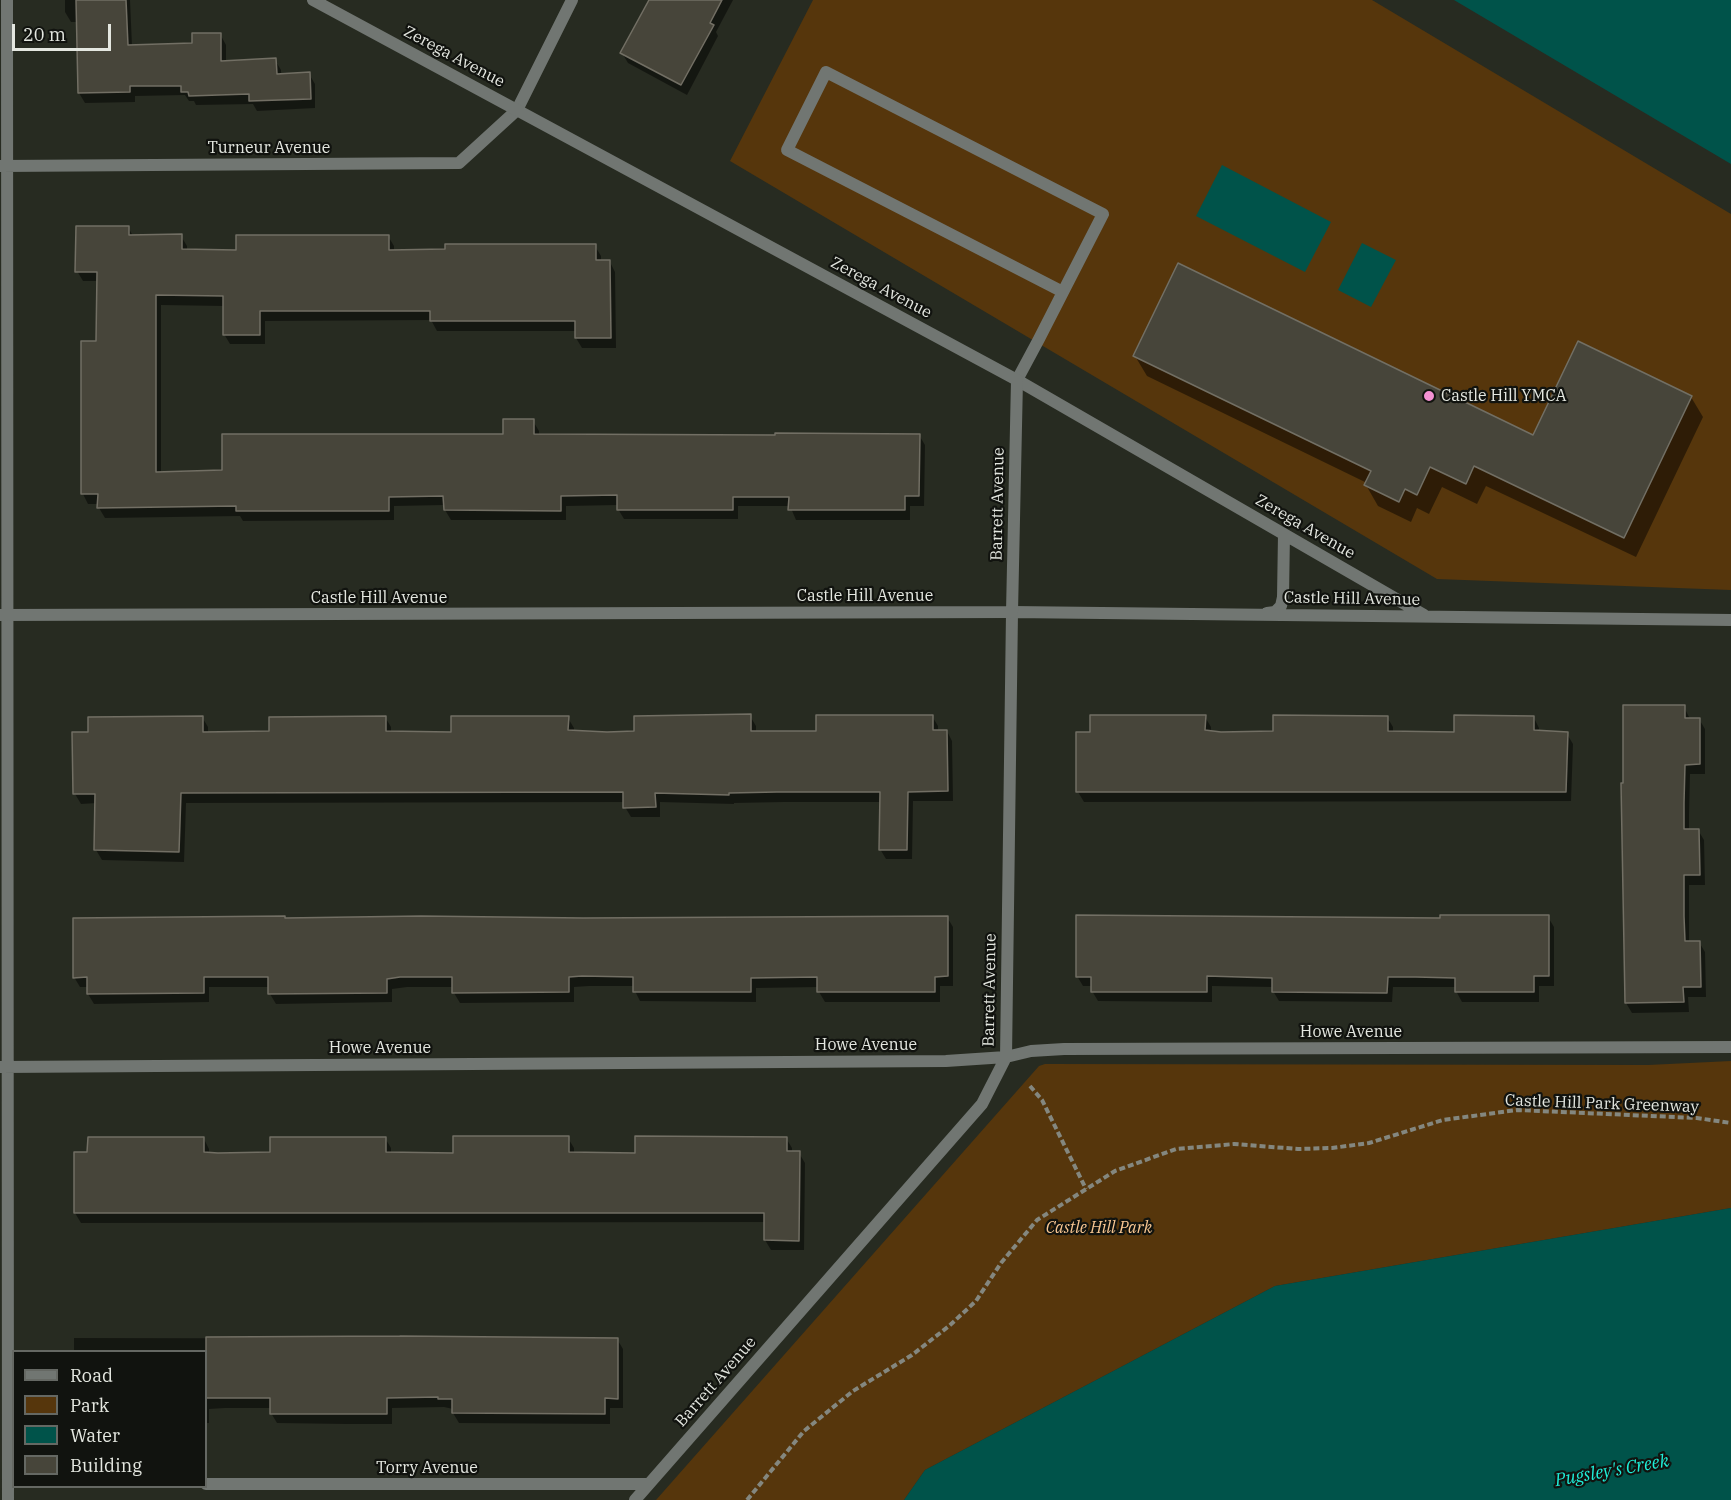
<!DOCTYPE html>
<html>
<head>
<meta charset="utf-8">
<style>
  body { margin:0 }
  #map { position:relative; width:1731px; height:1500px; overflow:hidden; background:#272b21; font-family:"IBM Plex Serif",serif }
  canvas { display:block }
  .legend { position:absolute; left:12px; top:1350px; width:195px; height:138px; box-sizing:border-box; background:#11130f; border:2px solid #656863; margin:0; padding:8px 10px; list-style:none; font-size:18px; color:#e4e7e0 }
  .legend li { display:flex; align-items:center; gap:12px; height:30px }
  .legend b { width:30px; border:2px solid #656863 }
  .scale { position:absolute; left:12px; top:24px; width:99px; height:27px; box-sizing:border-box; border:3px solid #e4e7e0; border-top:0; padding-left:8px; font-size:18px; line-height:21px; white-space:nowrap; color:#e4e7e0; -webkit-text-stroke:4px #11130f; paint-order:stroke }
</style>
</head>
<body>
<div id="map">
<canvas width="1731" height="1500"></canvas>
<ul class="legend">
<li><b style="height:8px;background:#717672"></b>Road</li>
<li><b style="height:16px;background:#56360c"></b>Park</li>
<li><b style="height:16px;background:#00534a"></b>Water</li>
<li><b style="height:16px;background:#47453a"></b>Building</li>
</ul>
<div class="scale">20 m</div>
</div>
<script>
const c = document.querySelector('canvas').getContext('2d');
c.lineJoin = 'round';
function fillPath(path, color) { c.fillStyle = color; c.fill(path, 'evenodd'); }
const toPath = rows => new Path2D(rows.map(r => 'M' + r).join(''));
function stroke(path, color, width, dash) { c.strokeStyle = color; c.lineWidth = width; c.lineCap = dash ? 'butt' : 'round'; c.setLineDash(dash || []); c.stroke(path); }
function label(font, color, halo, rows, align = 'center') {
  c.font = font + ' "IBM Plex Serif",serif'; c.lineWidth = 4.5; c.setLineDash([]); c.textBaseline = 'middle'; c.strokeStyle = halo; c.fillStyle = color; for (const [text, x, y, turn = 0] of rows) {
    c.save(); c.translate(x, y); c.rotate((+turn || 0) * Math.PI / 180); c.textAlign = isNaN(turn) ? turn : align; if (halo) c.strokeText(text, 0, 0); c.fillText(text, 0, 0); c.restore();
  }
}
fillPath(toPath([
  [813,0,1372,0,1731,214,1731,590,1437,579,730,161],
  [1731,1061,1731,1208,1275,1286,925,1470,904,1500,656,1500,1039,1066,1045,1064,1648,1065]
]), '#56360c');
fillPath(toPath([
  [1454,0,1731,0,1731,164],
  [1222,165,1331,222,1305,272,1196,216],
  [1362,243,1396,260,1371,307,1338,290],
  [1731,1208,1731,1500,904,1500,925,1470,1275,1286]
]), '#00534a');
fillPath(toPath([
  [65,0,130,0,132,46,194,44,220,34,226,45,226,62,275,60,281,70,281,75,309,74,315,84,315,108,257,111,253,104,196,105,194,101,189,101,185,95,135,96,135,102,85,103,79,93,78,22,71,22,65,12],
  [651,0,733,0,716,32,718,36,687,95,628,63,622,53],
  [128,227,133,236,181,236,187,246,187,251,238,252,388,236,394,246,394,252,595,246,601,256,601,262,610,262,615,272,616,348,582,348,576,338,576,331,437,331,431,320,265,321,265,344,230,344,224,334,224,306,161,305,161,473,223,471,505,436,533,421,539,431,539,435,919,435,925,445,924,506,910,506,910,520,796,520,790,506,738,506,738,519,624,519,618,509,618,505,566,506,566,520,451,520,445,510,445,505,394,506,394,520,243,521,240,516,105,518,99,508,99,504,88,504,83,494,97,342,99,281,83,281,77,271],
  [1135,356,1534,437,1691,397,1703,417,1636,557,1486,486,1477,504,1442,487,1429,514,1417,508,1411,522,1378,506,1366,485,1367,483,1147,376],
  [1684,707,1690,719,1699,719,1705,729,1705,774,1690,774,1689,814,1689,830,1698,830,1704,840,1705,885,1689,885,1689,942,1699,942,1705,952,1706,997,1688,997,1689,1012,1632,1013,1626,1003],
  [750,716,756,726,756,733,818,732,932,716,938,726,938,732,947,731,952,741,953,801,913,801,912,859,886,859,880,849,881,802,784,802,734,803,734,804,660,802,660,817,631,817,625,807,625,802,186,803,184,862,102,860,96,850,97,803,81,804,75,794,89,733,202,717,208,727,208,733,271,733,385,717,391,727,391,733,453,733,568,718,574,728,574,732,636,732],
  [1205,717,1211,727,1211,732,1274,732,1387,717,1393,727,1393,732,1456,734,1534,718,1539,728,1539,732,1567,734,1573,744,1571,801,1084,802,1078,792,1091,733],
  [947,917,953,927,953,986,940,986,940,1002,825,1002,819,992,819,987,756,988,756,1002,640,1001,635,991,635,986,589,986,574,987,574,1002,460,1003,454,993,454,987,407,987,392,989,392,1002,276,1004,270,994,270,987,209,987,209,1002,94,1004,88,994,88,987,80,987,74,977,286,920],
  [1548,917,1554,927,1554,986,1539,986,1539,1002,1462,1002,1456,991,1456,987,1393,987,1392,1002,1279,1001,1273,991,1273,987,1212,986,1212,1002,1098,1001,1092,991,1092,986,1083,986,1077,976,1442,920],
  [385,1138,391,1148,391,1154,454,1155,568,1138,574,1148,574,1154,637,1155,786,1138,792,1148,792,1153,799,1153,805,1163,804,1250,771,1250,765,1240,765,1222,81,1223,75,1213,204,1139,209,1149,209,1154,272,1153],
  [74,1338,617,1339,623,1349,623,1408,610,1408,610,1424,459,1423,453,1413,453,1409,444,1407,392,1408,392,1424,346,1424,277,1423,271,1413,271,1408,225,1408,209,1409,209,1423,206,1423,206,1352,74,1352]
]), '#0007');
const building = toPath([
  [76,0,126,0,128,45,192,43,192,33,221,33,221,61,276,58,277,74,310,72,311,99,249,101,249,94,189,96,188,92,181,92,181,86,130,86,130,92,78,93,76,0],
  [649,0,722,0,710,23,714,25,681,85,620,53,649,0],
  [76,226,129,226,129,235,182,234,182,249,236,250,236,235,389,235,389,250,445,249,445,244,596,244,596,260,610,260,611,338,575,338,575,321,430,321,430,311,260,311,260,335,223,335,223,296,156,295,156,472,222,470,222,434,503,434,503,419,534,419,534,434,775,435,775,433,920,434,919,496,905,496,905,510,788,510,789,497,733,497,733,510,617,510,617,495,561,496,561,511,444,510,443,496,389,497,389,511,236,511,236,506,97,508,98,494,81,494,81,341,96,341,97,272,75,272,76,226],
  [1178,263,1533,435,1578,341,1692,396,1624,538,1474,466,1466,484,1430,467,1417,495,1405,489,1399,502,1364,485,1371,471,1133,356,1178,263],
  [1623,705,1685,705,1685,718,1700,718,1700,764,1685,765,1684,803,1684,829,1699,829,1700,875,1684,875,1684,916,1685,941,1700,941,1701,987,1683,987,1684,1002,1625,1003,1621,783,1623,783,1623,705],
  [751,714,751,731,816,731,816,715,933,715,933,730,947,730,948,791,908,792,907,850,879,850,880,792,777,792,729,793,729,795,655,793,656,807,623,808,623,792,181,793,179,852,94,850,95,794,73,794,72,732,88,732,88,717,203,716,203,732,269,731,269,717,386,716,386,731,451,732,451,716,569,716,568,730,607,732,634,731,634,716,751,714],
  [1090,715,1206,715,1205,730,1221,732,1273,731,1273,715,1388,716,1388,731,1454,732,1454,715,1534,716,1534,730,1568,732,1566,792,1076,792,1076,732,1090,732,1090,715],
  [1076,915,1440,918,1440,915,1549,915,1549,976,1534,976,1534,992,1455,992,1455,978,1416,977,1388,977,1387,993,1272,992,1272,978,1207,976,1207,992,1091,992,1091,977,1076,977,1076,915],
  [285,916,285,918,421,916,583,918,948,916,948,976,935,977,935,992,817,992,817,977,751,978,751,992,633,992,633,977,582,976,569,977,569,992,452,993,452,977,400,977,387,979,387,993,268,994,268,977,204,977,204,993,87,994,87,977,73,978,73,918,285,916],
  [453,1136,569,1136,569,1152,635,1153,635,1136,787,1137,787,1151,800,1151,799,1241,764,1240,764,1213,74,1213,74,1152,87,1152,88,1137,204,1137,204,1152,218,1153,270,1152,270,1137,386,1137,386,1152,453,1153,453,1136],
  [400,1336,618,1338,618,1399,605,1398,605,1414,452,1413,452,1399,438,1399,438,1397,387,1398,387,1414,270,1414,270,1398,206,1398,206,1337,400,1336]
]);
fillPath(building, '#47453a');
stroke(building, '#726f64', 1.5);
stroke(toPath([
  [1030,1086,1042,1100,1086,1189],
  [747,1500,804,1431,853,1391,912,1355,949,1326,976,1301,1001,1263,1037,1220,1115,1171,1176,1149,1234,1144,1298,1149,1332,1148,1369,1143,1443,1120,1517,1110,1697,1118,1731,1123]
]), '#84877f', 4, [6, 3]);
stroke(toPath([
  [1017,380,1039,339,1063,292,1103,214,826,72,787,150,1063,292]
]), '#717672', 12);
stroke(toPath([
  [7,0,8,1500],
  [1,166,459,163,517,110,572,0],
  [1017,380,1424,615],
  [1267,613,1275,612,1281,606,1283,597,1284,534],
  [0,1067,946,1061,1006,1057,1031,1051,1064,1049,1731,1047],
  [206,1484,649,1484],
  [635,1500,982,1104,1006,1057,1012,612,1731,620]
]), '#717672', 12);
stroke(toPath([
  [0,615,1012,612,1017,380,313,0]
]), '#717672', 12);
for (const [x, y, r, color] of [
  [1429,396,6,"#f591d2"]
]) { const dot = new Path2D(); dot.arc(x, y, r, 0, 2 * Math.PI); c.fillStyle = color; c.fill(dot); stroke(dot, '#11130f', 2); }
label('16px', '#e4e7e0', '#11130f', [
  ["Zerega Avenue",454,57,28],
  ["Turneur Avenue",269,148],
  ["Zerega Avenue",881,288,28],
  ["Barrett Avenue",998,504,-89],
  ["Zerega Avenue",1305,527,30],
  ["Castle Hill Avenue",865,596],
  ["Castle Hill Avenue",379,598],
  ["Castle Hill Avenue",1352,599,1],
  ["Barrett Avenue",990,990,-89],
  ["Howe Avenue",1351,1032],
  ["Howe Avenue",866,1045],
  ["Howe Avenue",380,1048],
  ["Castle Hill Park Greenway",1602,1104,2],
  ["Barrett Avenue",716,1382,-49],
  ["Torry Avenue",427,1468]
]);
label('16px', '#e4e7e0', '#11130f', [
  ["Castle Hill YMCA",1441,396]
], 'left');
label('italic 16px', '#f9c792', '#11130f', [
  ["Castle Hill Park",1099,1228]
]);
label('italic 18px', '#1fefd9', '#11130f', [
  ["Pugsley's Creek",1612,1471,-10]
]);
</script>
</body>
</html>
